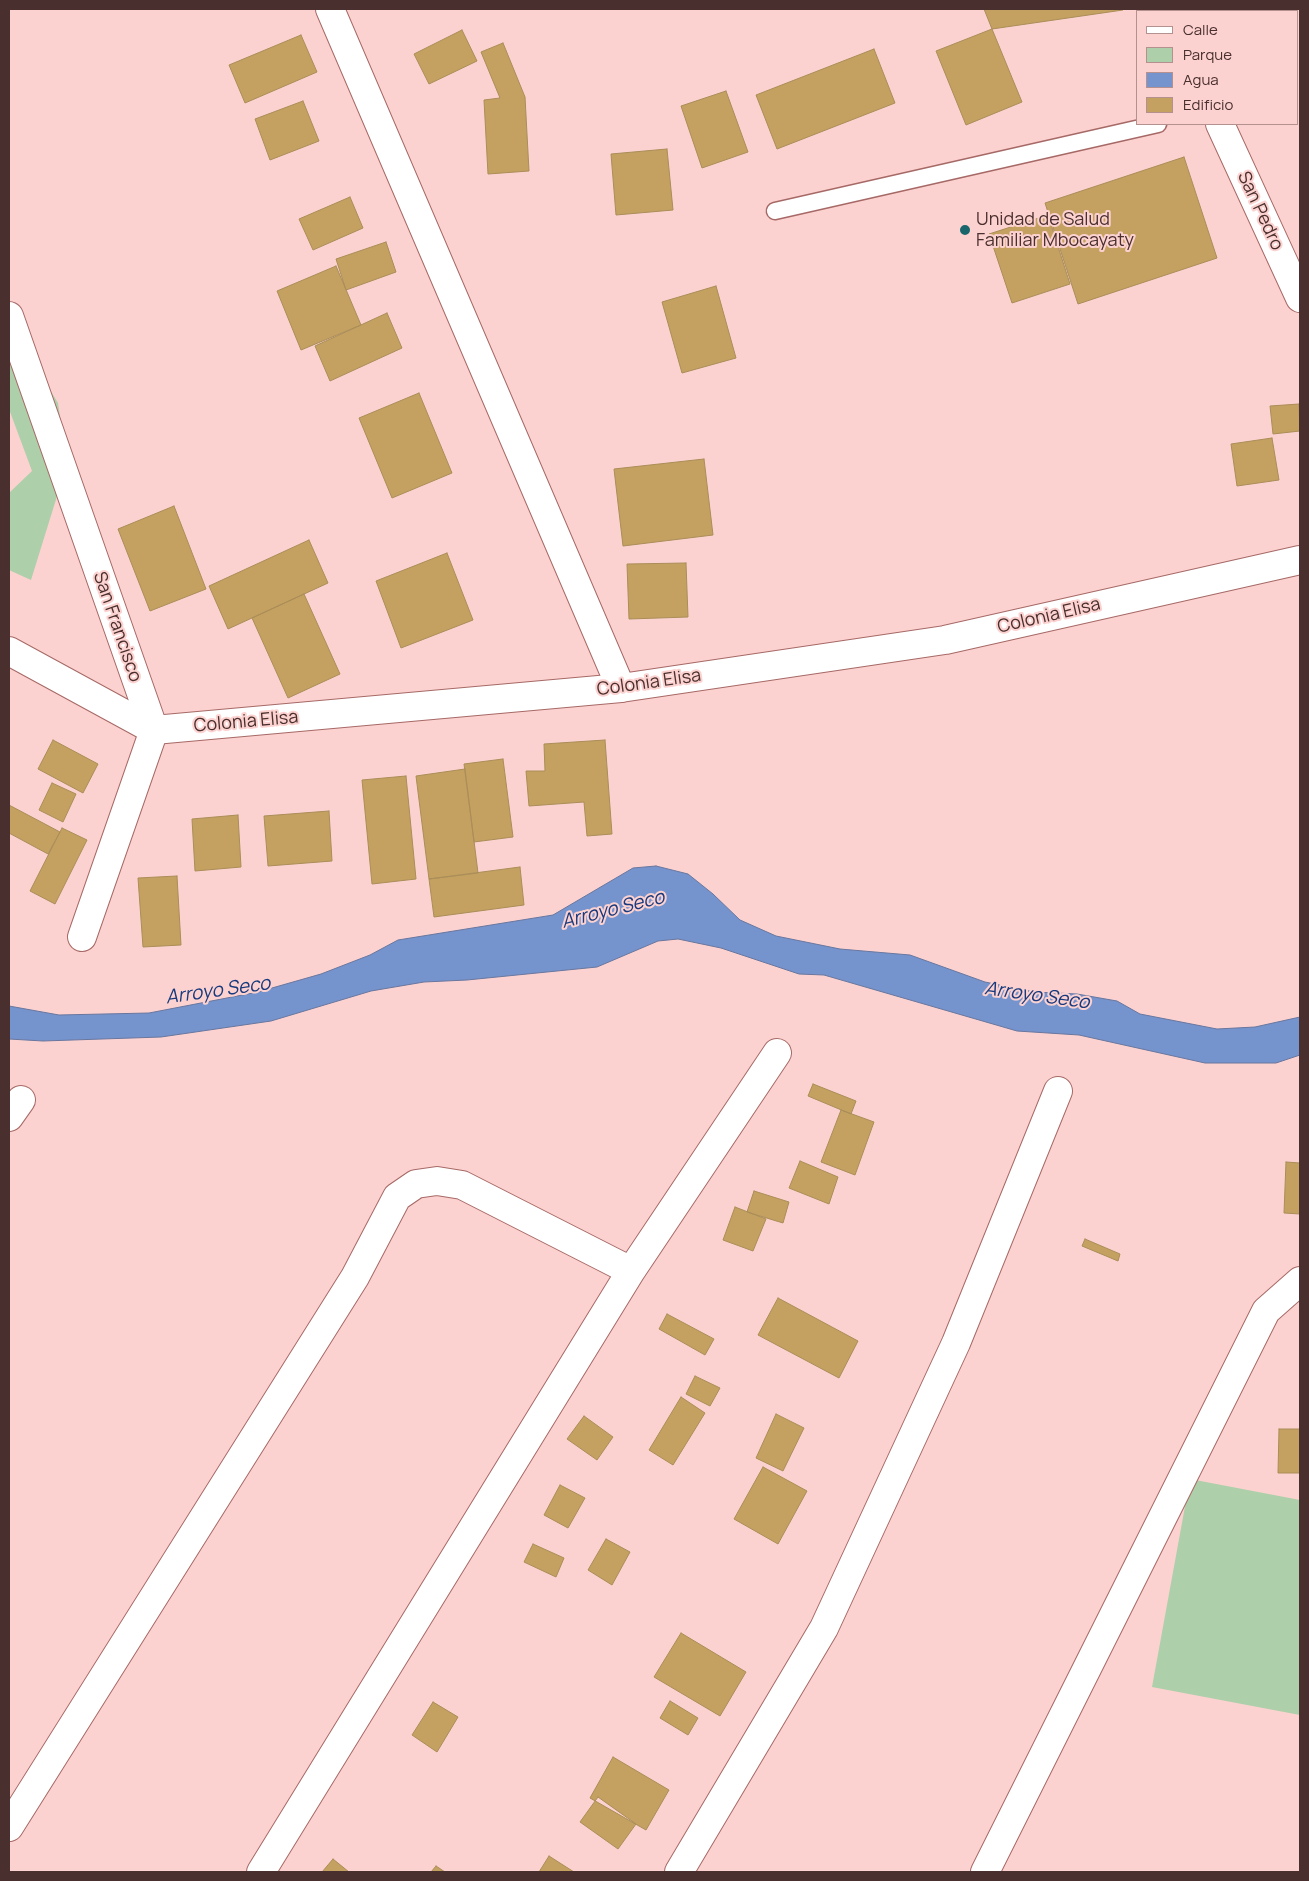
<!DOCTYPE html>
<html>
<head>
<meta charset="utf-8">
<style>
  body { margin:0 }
  #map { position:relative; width:1309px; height:1881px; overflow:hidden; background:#fcd2d0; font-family:Manrope,sans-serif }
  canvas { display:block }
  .frame { position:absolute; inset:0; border:10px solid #492f2d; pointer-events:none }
  .legend { position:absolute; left:1136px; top:10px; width:162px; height:115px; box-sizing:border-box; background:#fcd2d0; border:1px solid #b4918f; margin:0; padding:6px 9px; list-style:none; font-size:15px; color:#492f2d }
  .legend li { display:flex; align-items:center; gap:10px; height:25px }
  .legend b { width:25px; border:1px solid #b4918f }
</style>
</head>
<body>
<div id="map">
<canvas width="1309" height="1881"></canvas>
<div class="frame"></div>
<ul class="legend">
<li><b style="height:6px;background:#fff"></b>Calle</li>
<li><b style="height:14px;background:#adcfa9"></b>Parque</li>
<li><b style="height:14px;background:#7594ce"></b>Agua</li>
<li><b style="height:14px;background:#c4a161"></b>Edificio</li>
</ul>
</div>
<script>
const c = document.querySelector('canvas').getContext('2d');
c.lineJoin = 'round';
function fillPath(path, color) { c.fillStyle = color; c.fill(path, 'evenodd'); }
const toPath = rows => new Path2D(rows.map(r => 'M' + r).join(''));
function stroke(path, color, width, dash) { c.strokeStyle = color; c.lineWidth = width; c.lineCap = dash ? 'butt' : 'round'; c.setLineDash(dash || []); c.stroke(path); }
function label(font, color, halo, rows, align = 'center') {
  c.font = font + ' Manrope,sans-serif'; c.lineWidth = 4; c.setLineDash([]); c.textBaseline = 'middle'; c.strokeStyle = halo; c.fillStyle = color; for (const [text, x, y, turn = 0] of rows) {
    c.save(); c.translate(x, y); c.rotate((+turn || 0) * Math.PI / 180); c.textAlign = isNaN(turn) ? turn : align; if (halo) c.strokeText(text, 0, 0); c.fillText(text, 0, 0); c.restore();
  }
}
fillPath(toPath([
  [9,322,58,403,67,464,31,580,9,570,9,493,32,471,9,409],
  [1190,1479,1300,1500,1300,1715,1152,1687]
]), '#adcfa9');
const water = toPath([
  [656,866,688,874,713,894,740,920,776,936,840,949,910,955,985,982,1034,992,1077,994,1117,1001,1140,1014,1217,1029,1255,1027,1300,1017,1300,1055,1276,1063,1205,1063,1079,1035,1017,1031,824,975,799,974,721,948,678,939,658,941,597,967,467,980,424,982,371,991,271,1021,161,1037,43,1041,9,1039,9,1006,59,1015,149,1013,258,992,321,974,370,955,398,940,553,915,633,868,656,866]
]);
fillPath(water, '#7594ce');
stroke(water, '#68769e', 1);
const building = toPath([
  [984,9,1122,9,1123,10,992,29,984,9],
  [992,29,1022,102,966,125,936,51,992,29],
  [462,30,477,61,429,84,414,54,462,30],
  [301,35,317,72,245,103,229,65,301,35],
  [503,43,525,97,529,171,488,174,484,100,500,98,481,52,503,43],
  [874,49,895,103,777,149,756,95,874,49],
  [726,91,748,152,702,168,681,106,726,91],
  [303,101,319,141,270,160,255,119,303,101],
  [667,149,673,210,616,215,611,154,667,149],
  [1184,157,1217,258,1078,304,1045,203,1184,157],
  [350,197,363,228,313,250,299,219,350,197],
  [1048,215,1070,284,1012,303,989,234,1048,215],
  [386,242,396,272,346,290,336,259,386,242],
  [336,266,361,325,301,350,277,291,336,266],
  [716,286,736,358,682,373,662,302,716,286],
  [387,313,402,348,330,381,315,346,387,313],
  [419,393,452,473,392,498,359,418,419,393],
  [1299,404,1300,431,1273,434,1270,406,1299,404],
  [1272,438,1279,480,1237,486,1231,444,1272,438],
  [704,459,713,535,623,546,614,469,704,459],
  [174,506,206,589,150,611,118,529,174,506],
  [309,540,328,583,228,629,209,586,309,540],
  [447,553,473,620,401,648,376,581,447,553],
  [686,563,688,617,629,619,627,564,686,563],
  [304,594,340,674,288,698,252,618,304,594],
  [53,740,98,764,83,793,38,769,53,740],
  [605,740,612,834,587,836,584,802,529,806,526,771,545,771,544,744,605,740],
  [503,759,513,837,474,842,464,764,503,759],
  [465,769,478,873,429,879,416,776,465,769],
  [406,776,416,879,372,884,362,780,406,776],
  [52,783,76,794,63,822,39,810,52,783],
  [9,805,60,832,48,854,9,833,9,805],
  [329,811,332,861,268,866,264,816,329,811],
  [238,815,241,867,195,871,192,819,238,815],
  [62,828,87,840,55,904,30,891,62,828],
  [520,867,524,905,434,917,429,879,520,867],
  [177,876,181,945,143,947,138,878,177,876],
  [813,1084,856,1101,851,1114,808,1096,813,1084],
  [841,1110,874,1122,855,1175,821,1162,841,1110],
  [800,1161,838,1177,829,1204,789,1188,800,1161],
  [1286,1162,1300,1163,1300,1214,1284,1213,1286,1162],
  [754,1191,789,1202,783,1223,747,1212,754,1191],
  [735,1207,766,1219,753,1251,723,1240,735,1207],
  [1085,1239,1120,1254,1118,1261,1082,1246,1085,1239],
  [778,1298,858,1341,839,1378,758,1335,778,1298],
  [667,1314,714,1339,705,1355,659,1329,667,1314],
  [695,1376,720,1388,710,1406,686,1394,695,1376],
  [681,1397,705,1413,673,1465,649,1450,681,1397],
  [776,1414,804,1428,783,1471,756,1458,776,1414],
  [584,1416,613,1437,597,1460,567,1439,584,1416],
  [1279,1429,1300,1429,1300,1473,1278,1473,1279,1429],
  [763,1467,807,1491,778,1544,734,1519,763,1467],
  [560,1485,585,1498,568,1528,544,1515,560,1485],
  [606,1539,630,1552,612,1585,588,1570,606,1539],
  [533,1544,564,1558,556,1577,524,1562,533,1544],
  [681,1633,746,1672,720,1716,654,1677,681,1633],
  [670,1701,698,1718,688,1735,660,1718,670,1701],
  [433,1702,458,1717,437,1752,412,1735,433,1702],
  [613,1757,669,1790,646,1830,590,1798,613,1757],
  [598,1797,636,1824,618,1849,580,1822,598,1797],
  [549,1856,574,1872,539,1872,549,1856],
  [333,1859,349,1872,322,1872,333,1859],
  [436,1866,445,1872,431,1872,436,1866]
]);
fillPath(building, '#c4a161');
stroke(building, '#aa8d57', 1);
const lane = toPath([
  [775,211,1158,124]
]);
const street = toPath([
  [330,9,621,688],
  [1167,9,1168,11],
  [1220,124,1300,298],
  [9,316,154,730,82,937],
  [9,1117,21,1100],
  [9,1827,355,1277,397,1197,416,1184,437,1181,462,1185,631,1271],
  [261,1872,631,1271,777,1053],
  [679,1872,824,1628,956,1343,1058,1091],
  [985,1872,1266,1311,1300,1281]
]);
const secondary = toPath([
  [9,651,154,730,621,688,945,640,1300,560]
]);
stroke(lane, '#a66966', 19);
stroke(street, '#a66966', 30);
stroke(secondary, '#a66966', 30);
stroke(lane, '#fff', 16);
stroke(street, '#fff', 28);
stroke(secondary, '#fff', 28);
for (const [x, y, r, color] of [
  [965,230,6,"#18666c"]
]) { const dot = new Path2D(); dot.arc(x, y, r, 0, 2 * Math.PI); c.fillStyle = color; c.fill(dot); stroke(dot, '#fcd2d0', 2); }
label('18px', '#492f2d', '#fcd2d0', [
  ["San Pedro",1260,211,65],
  ["Colonia Elisa",1049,616,-13],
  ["San Francisco",117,627,71],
  ["Colonia Elisa",649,683,-8],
  ["Colonia Elisa",246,722,-5]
]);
label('18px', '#492f2d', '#fcd2d0', [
  ["Unidad de Salud",976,220],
  ["Familiar Mbocayaty",976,241]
], 'left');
label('italic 19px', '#17397d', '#fcd2d0', [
  ["Arroyo Seco",613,910,-14],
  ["Arroyo Seco",218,991,-8],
  ["Arroyo Seco",1037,996,8]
]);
</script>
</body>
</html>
